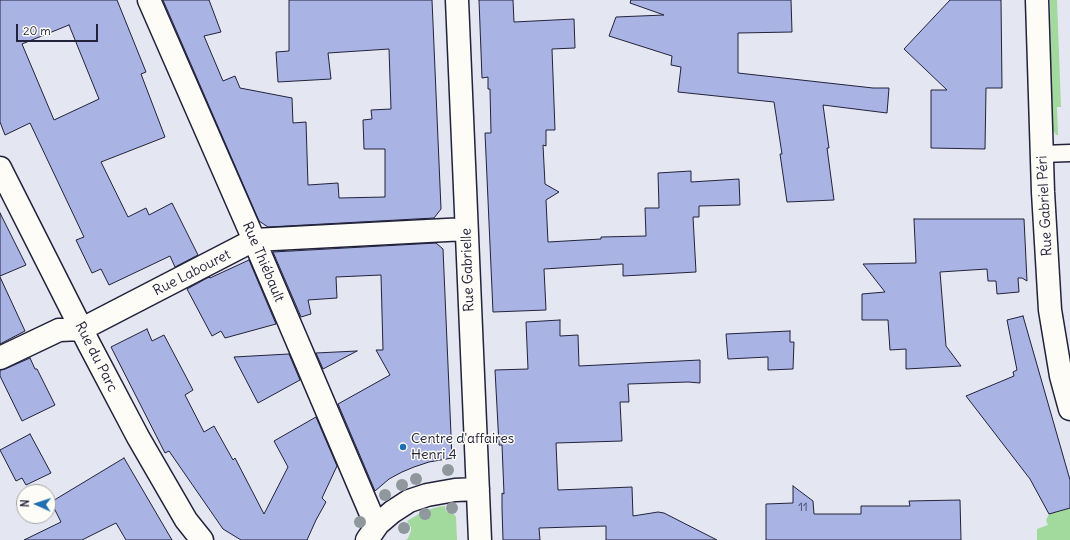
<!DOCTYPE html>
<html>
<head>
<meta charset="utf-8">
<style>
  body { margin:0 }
  #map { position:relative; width:1070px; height:540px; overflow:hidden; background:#e4e6f1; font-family:Delius,sans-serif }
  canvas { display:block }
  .north { position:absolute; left:16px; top:484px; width:40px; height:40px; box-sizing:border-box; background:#fdfcf7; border:1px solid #a5a5ac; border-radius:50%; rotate:273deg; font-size:11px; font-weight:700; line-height:16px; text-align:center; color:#22223b }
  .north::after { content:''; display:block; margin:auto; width:14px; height:18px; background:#1f6fb2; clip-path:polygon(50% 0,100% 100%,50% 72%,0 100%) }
  .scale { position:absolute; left:16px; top:24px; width:82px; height:18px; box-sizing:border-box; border:2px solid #22223b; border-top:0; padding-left:5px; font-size:12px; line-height:14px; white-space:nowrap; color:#22223b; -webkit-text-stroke:3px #fdfcf7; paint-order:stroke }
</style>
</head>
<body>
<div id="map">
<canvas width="1070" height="540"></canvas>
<div class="north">N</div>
<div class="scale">20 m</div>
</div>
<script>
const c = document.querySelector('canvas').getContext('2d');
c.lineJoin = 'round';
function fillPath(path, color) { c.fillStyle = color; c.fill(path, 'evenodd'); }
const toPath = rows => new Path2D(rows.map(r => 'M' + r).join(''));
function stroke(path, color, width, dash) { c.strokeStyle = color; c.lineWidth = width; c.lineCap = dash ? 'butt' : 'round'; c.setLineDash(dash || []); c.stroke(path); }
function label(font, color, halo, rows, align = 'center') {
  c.font = font + ' Delius,sans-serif'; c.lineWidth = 3; c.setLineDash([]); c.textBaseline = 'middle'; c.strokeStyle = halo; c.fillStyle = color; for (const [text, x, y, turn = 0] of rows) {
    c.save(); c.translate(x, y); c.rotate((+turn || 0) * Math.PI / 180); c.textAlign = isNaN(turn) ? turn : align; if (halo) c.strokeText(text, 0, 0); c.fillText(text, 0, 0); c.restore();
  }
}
fillPath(toPath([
  [1050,0,1057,0,1061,107,1057,107,1058,135,1056,135,1052,128],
  [445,506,446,511,448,513,454,514,456,517,457,540,406,540,408,538,411,531,411,527,407,521,424,511,438,507],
  [1070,508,1070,540,1037,540,1037,529,1048,525,1046,520,1049,514]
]), '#a2d99d');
const building = toPath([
  [0,0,117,0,146,72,141,74,165,137,101,162,128,217,146,208,149,215,172,203,198,255,175,267,170,256,109,285,101,269,92,273,76,240,84,237,30,123,5,135,0,122,0,0],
  [69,25,99,99,54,120,22,44,69,25],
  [163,0,209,0,221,32,204,36,223,81,235,76,240,88,292,98,293,123,306,122,308,185,338,183,339,198,385,197,385,149,364,149,363,120,372,119,371,110,391,109,389,49,328,53,331,79,278,82,276,52,289,51,289,0,432,0,441,209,434,218,268,227,259,221,163,0],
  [479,0,513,0,514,22,574,19,575,48,552,49,555,130,546,130,546,146,543,145,545,184,559,192,546,200,548,242,601,239,601,237,646,236,645,208,659,208,658,173,691,171,691,182,739,179,740,205,699,206,699,217,693,217,696,272,623,276,623,264,544,269,546,310,493,312,485,133,491,133,490,89,488,89,488,77,482,78,479,0],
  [631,0,791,0,792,32,738,33,738,73,873,88,889,88,887,113,823,105,829,148,827,148,834,200,787,202,780,154,782,154,774,102,678,92,681,67,671,65,672,56,609,36,616,17,664,15,630,3,631,0],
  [950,0,1001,0,1002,88,986,88,985,149,931,148,931,90,947,90,904,49,950,0],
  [0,213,26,265,0,276,0,213],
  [914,219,1024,219,1027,281,1022,278,1018,278,1019,292,997,294,996,281,988,281,987,269,940,272,946,346,961,366,906,369,906,349,890,350,888,320,862,320,862,294,885,292,863,264,916,263,914,219],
  [436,243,443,249,452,458,429,462,414,467,402,472,389,479,375,491,338,404,390,375,376,350,383,350,381,275,336,277,337,298,308,300,311,314,301,317,273,252,436,243],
  [249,260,276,324,225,338,221,331,212,336,187,289,209,277,210,278,249,260],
  [0,277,25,331,0,344,0,277],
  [1023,316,1070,480,1070,508,1049,514,1030,479,966,396,1014,376,1013,372,1017,370,1007,320,1023,316],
  [560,320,560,336,578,335,579,366,700,360,700,383,688,382,628,384,629,402,620,402,622,441,556,443,558,490,632,487,633,516,658,512,664,513,717,540,606,540,606,526,539,528,540,540,503,540,502,508,502,493,504,494,502,445,499,445,495,370,528,369,526,322,560,320],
  [147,329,152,341,164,335,193,390,185,395,204,432,214,426,233,460,235,458,264,514,288,467,274,441,316,417,337,466,322,498,326,502,316,520,307,540,241,540,223,529,169,451,165,453,111,347,147,329],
  [790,331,790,342,794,342,793,369,768,370,768,357,728,359,726,334,790,331],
  [357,351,323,369,316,353,357,351],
  [289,354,300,380,258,403,234,357,289,354],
  [30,358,35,369,37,369,55,405,22,421,0,376,0,370,5,369,30,358],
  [30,434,51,473,26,485,22,478,16,481,0,450,30,434],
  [124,458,172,540,126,540,116,523,82,540,24,540,61,522,51,502,124,458],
  [793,486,813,501,814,514,861,514,861,506,910,506,909,501,960,500,961,540,766,540,766,504,793,503,793,486]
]);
fillPath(building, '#a9b3e4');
stroke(building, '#22223b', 1);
const lane = toPath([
  [1042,154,1070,153]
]);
const street = toPath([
  [149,0,254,240,371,514,378,524],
  [457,0,480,540],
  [1037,0,1043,192,1050,310,1061,376,1070,409],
  [0,168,89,344,138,437,186,520,202,540],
  [0,358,59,330,82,329,254,240,466,229],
  [367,540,378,524,392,512,409,501,427,495,455,490,478,489]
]);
stroke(lane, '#22223b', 19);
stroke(street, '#22223b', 25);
stroke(lane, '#fdfcf7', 16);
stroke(street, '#fdfcf7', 22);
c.fillStyle = '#8e989d';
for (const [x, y] of [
  [448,470],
  [416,479],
  [402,485],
  [385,495],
  [452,508],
  [425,514],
  [360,522],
  [404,528]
]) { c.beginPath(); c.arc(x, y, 6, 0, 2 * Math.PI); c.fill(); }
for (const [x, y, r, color] of [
  [403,447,4,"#1f6fb2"]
]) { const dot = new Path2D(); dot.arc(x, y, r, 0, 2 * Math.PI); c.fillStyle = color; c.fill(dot); stroke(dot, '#fdfcf7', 1.5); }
label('12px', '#444665', null, [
  ["11",803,508]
]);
label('14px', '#22223b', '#fdfcf7', [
  ["Rue Gabriel Péri",1045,206,-93],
  ["Rue Thiébault",263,262,67],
  ["Rue Gabrielle",468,270,-92],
  ["Rue Labouret",192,273,-27],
  ["Rue du Parc",96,357,63]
]);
label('14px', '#22223b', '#fdfcf7', [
  ["Centre d'affaires",411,439],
  ["Henri 4",411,455]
], 'left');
</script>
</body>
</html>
